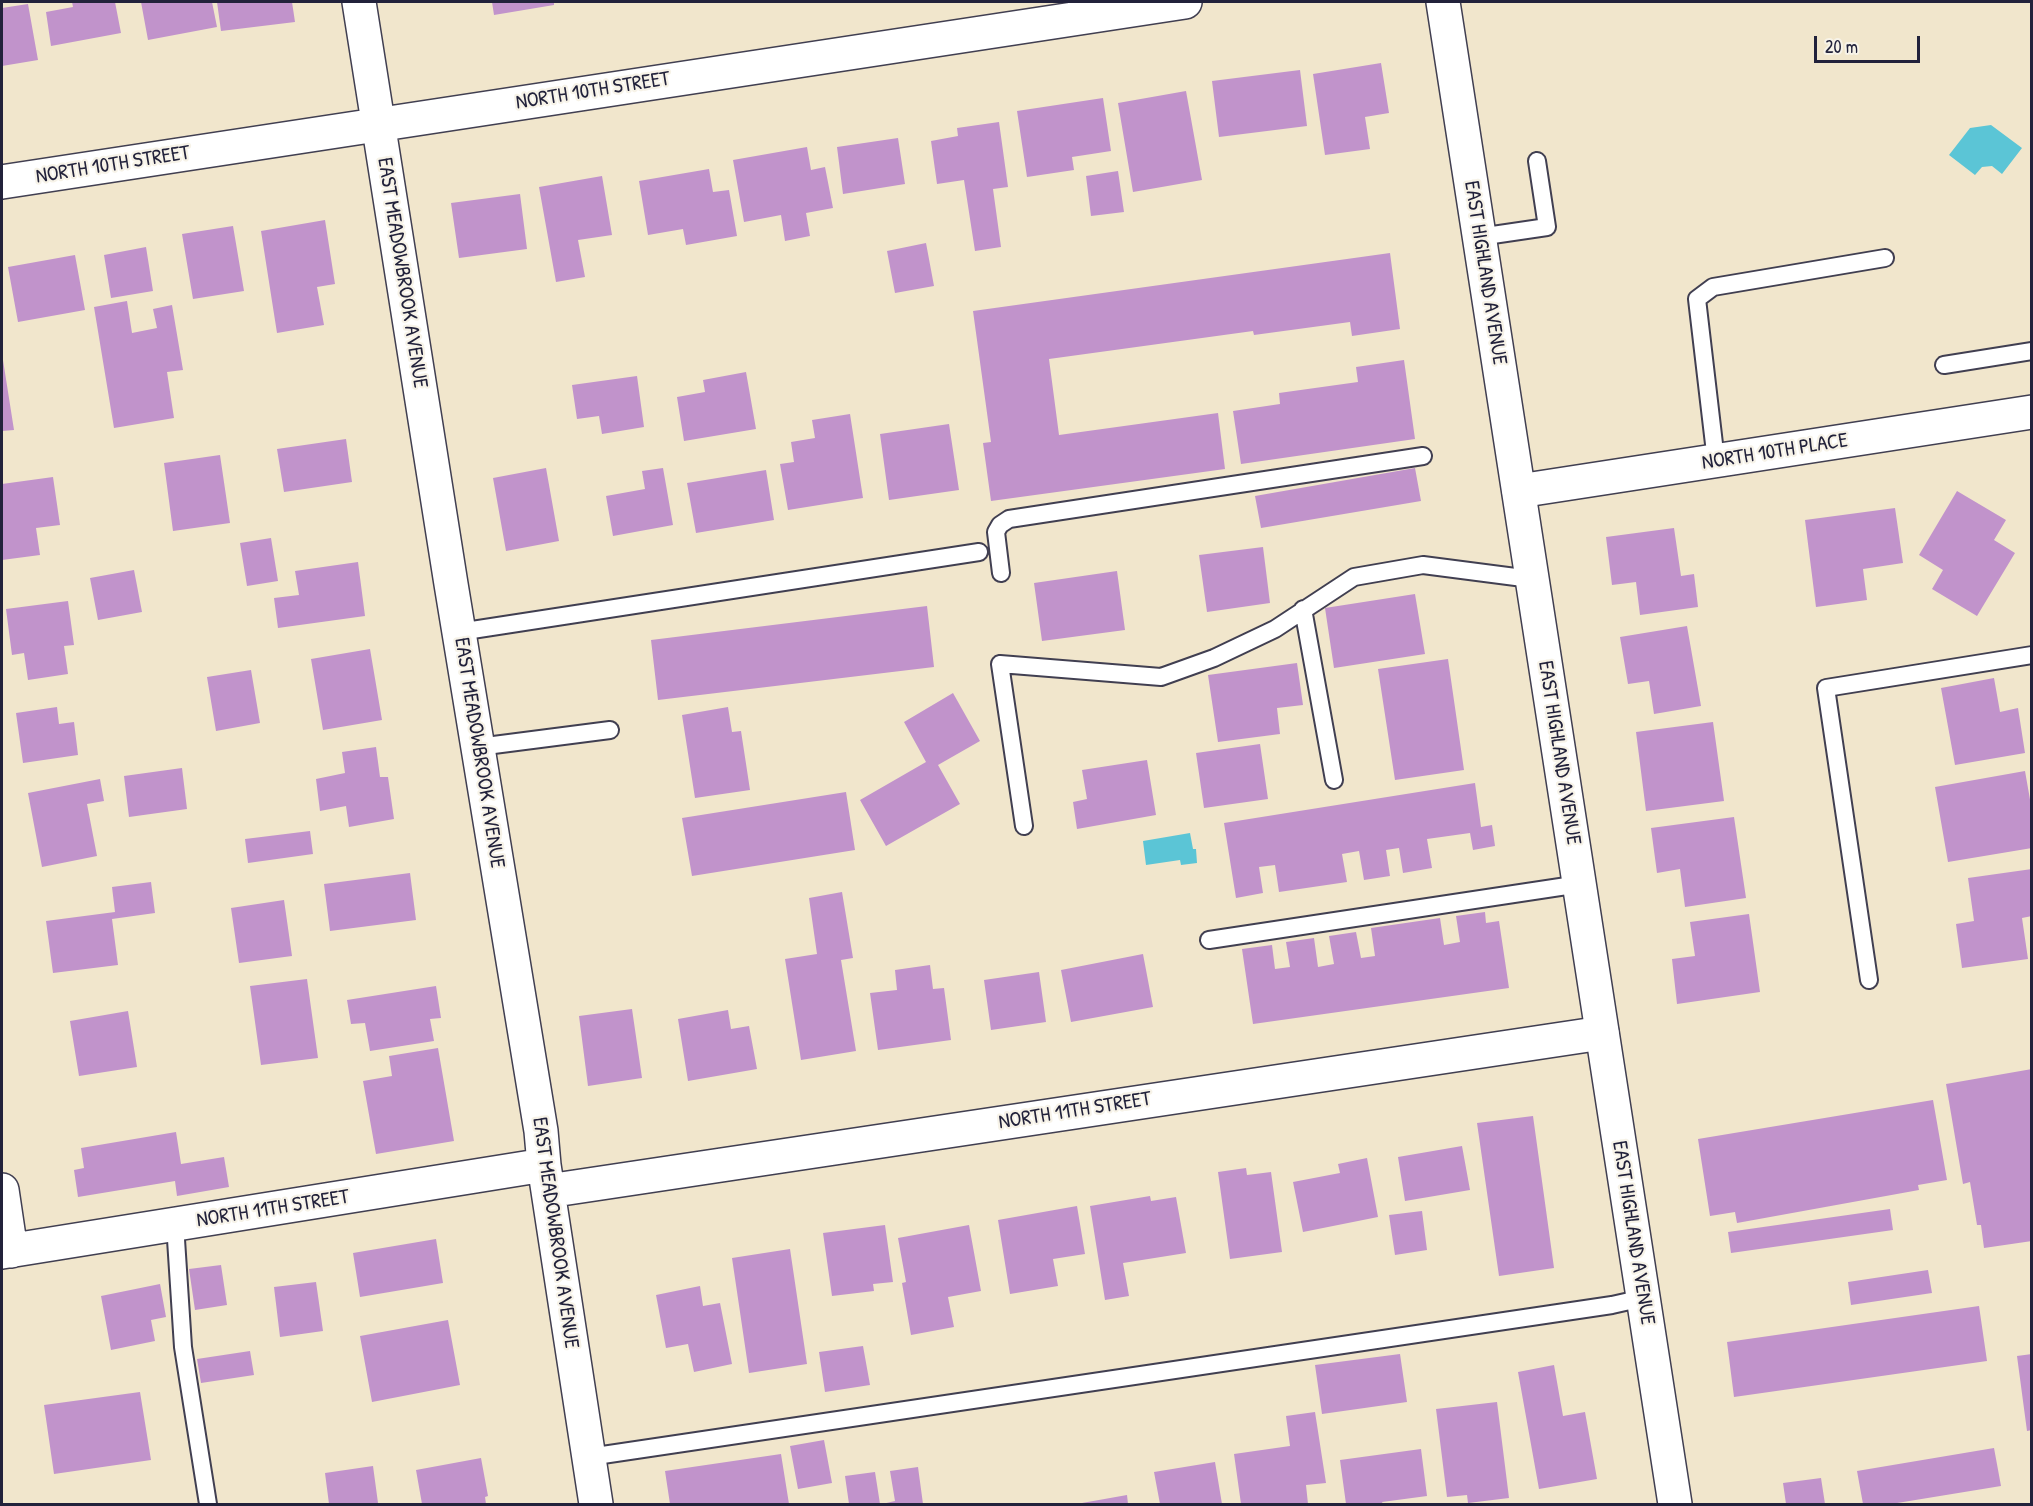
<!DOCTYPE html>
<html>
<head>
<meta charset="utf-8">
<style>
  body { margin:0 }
  #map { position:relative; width:2033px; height:1506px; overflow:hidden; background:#f1e6cc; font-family:"Patrick Hand",sans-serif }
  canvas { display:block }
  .frame { position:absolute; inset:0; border:3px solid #22223b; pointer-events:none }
  .scale { position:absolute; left:1814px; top:36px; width:106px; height:27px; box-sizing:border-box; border:3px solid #22223b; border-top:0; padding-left:8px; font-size:18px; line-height:21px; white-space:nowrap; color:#22223b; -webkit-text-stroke:4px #f7f3e8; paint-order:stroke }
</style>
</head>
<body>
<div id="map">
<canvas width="2033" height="1506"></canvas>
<div class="frame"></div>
<div class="scale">20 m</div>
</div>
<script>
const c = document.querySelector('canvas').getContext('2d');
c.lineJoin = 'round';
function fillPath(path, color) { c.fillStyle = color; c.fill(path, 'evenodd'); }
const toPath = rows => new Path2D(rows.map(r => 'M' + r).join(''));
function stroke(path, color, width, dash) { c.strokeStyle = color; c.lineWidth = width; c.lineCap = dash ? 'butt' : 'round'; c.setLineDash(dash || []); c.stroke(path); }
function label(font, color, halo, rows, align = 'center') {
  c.font = font + ' "Patrick Hand",sans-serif'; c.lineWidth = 4.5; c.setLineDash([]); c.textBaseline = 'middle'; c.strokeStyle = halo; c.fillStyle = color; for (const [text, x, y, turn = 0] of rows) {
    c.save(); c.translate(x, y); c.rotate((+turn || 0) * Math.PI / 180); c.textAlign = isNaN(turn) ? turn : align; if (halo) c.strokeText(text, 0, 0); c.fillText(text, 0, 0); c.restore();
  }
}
fillPath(toPath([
  [1991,125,2022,148,2002,174,1992,166,1982,167,1975,175,1949,155,1970,128],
  [1190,833,1193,849,1196,849,1197,863,1181,865,1180,860,1146,865,1143,841]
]), '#5bc5d6');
fillPath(toPath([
  [72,2,115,2,121,33,51,46,46,12,73,7],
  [141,2,212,2,217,27,148,40],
  [217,2,292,2,295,22,221,31],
  [492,2,554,2,554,5,494,15],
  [28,4,38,60,2,66,2,8],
  [1381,63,1389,113,1365,117,1370,149,1325,155,1313,74],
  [1300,70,1307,126,1219,137,1212,81],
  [1186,91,1202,180,1133,192,1118,103],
  [1103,98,1111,151,1072,157,1074,170,1027,177,1017,111],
  [999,122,1008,187,993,189,1001,247,975,251,964,180,937,184,931,141,958,136,957,128],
  [898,138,905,184,843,194,837,147],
  [807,147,811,170,825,167,833,208,806,213,810,236,785,241,781,215,744,222,733,160],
  [709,169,713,192,729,190,737,236,686,245,683,229,648,235,639,181],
  [1118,171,1124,212,1091,216,1086,176],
  [602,176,612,235,578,240,585,277,556,282,539,187],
  [520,194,527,249,459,258,451,203],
  [325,220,335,284,317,287,324,325,277,333,261,231],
  [233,226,244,291,193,299,182,234],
  [926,243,934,286,895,293,887,251],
  [146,247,153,291,111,298,104,255],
  [1390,253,1400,329,1352,336,1350,322,1254,335,1253,331,1049,359,1059,435,1218,413,1225,469,991,501,983,443,991,442,973,311],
  [75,255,85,310,18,322,8,267],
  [127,301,132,333,157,328,153,309,172,305,183,370,167,372,174,418,114,428,94,307],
  [3,360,14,430,2,431,2,361],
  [1404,360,1415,439,1241,464,1233,411,1280,404,1279,393,1358,382,1356,367],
  [746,372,756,429,684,441,677,397,705,392,703,380],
  [637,376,644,427,602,434,599,416,577,419,572,385],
  [850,414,863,498,788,510,780,464,794,462,791,442,815,438,812,420],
  [949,424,959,490,889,500,880,434],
  [346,439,352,482,284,492,277,449],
  [220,455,230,523,173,531,164,463],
  [546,468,559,541,506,551,493,478],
  [663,468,673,525,613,536,606,496,645,489,642,471],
  [1415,468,1421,501,1261,528,1255,496],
  [766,470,774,520,696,533,687,483],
  [53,477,60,525,36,528,40,555,2,560,2,484],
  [1957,491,2006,520,1994,540,2015,553,1977,616,1932,589,1943,570,1919,555],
  [1895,508,1903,563,1863,569,1867,600,1816,607,1805,520],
  [1674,528,1681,576,1694,574,1698,607,1640,615,1636,582,1612,585,1606,537],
  [271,538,278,581,247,586,240,543],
  [1263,547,1270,603,1207,612,1199,555],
  [358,562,365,616,278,628,274,598,299,595,295,571],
  [134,570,142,612,98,620,90,578],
  [1117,571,1125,630,1042,641,1034,583],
  [1415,594,1425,654,1334,668,1325,608],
  [68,601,74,645,64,646,68,674,28,680,24,653,12,655,6,609],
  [927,606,934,667,658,700,651,640],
  [1687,626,1701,706,1654,714,1649,681,1628,684,1620,637],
  [370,649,382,720,323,730,311,659],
  [1448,659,1464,770,1395,780,1378,669],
  [1297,663,1303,705,1277,708,1280,734,1218,742,1208,675],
  [251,670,260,723,216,731,207,677],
  [1994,678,2000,712,2018,708,2025,753,1955,765,1941,688],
  [953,693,980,741,938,765,960,804,886,846,860,800,926,762,904,722],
  [57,707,59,724,74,722,78,755,23,763,16,713],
  [728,707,732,732,741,731,750,790,695,798,682,715],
  [1713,722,1724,801,1646,811,1636,732],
  [1260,744,1268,799,1204,808,1196,753],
  [376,747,380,777,388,777,394,819,349,827,346,806,320,811,316,779,345,773,342,752],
  [1147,760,1156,815,1077,829,1073,802,1087,799,1082,770],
  [182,768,187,809,129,817,124,776],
  [2025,771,2032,811,2032,848,1948,862,1935,787],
  [100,779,104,801,87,804,97,856,42,867,28,793],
  [1475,783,1481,827,1492,825,1495,846,1473,850,1470,833,1427,839,1432,868,1403,873,1399,848,1386,850,1390,876,1364,880,1359,851,1342,854,1347,882,1279,892,1275,865,1259,867,1263,893,1236,898,1224,823],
  [846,792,855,850,692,876,682,818],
  [1734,817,1746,898,1685,907,1680,869,1657,873,1651,828],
  [310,831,313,854,248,863,245,839],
  [2032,869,2032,916,2022,918,2028,959,1962,968,1956,924,1974,921,1968,878],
  [410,873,416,920,330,931,324,884],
  [151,882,155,913,112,919,118,965,53,973,46,921,115,912,112,887],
  [842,892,853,958,841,960,856,1051,801,1060,785,959,817,954,809,898],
  [284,900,292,956,239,963,231,908],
  [1485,912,1486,923,1499,921,1509,988,1253,1024,1242,949,1272,945,1275,969,1290,967,1286,942,1314,938,1318,967,1334,964,1329,936,1356,932,1361,958,1375,956,1371,928,1440,918,1444,945,1460,942,1456,916],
  [1749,914,1760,992,1677,1004,1672,959,1695,956,1690,922],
  [1143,954,1153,1007,1071,1022,1061,970],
  [930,965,933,989,944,988,951,1040,878,1050,870,993,897,990,895,970],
  [1039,972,1046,1022,991,1030,984,980],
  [307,979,318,1058,261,1065,250,986],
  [436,986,441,1018,430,1019,434,1041,370,1051,365,1023,351,1024,347,1000],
  [632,1009,642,1078,588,1086,579,1016],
  [728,1010,731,1029,749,1026,757,1069,688,1081,678,1019],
  [128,1011,137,1067,79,1076,70,1021],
  [438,1048,454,1141,376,1154,363,1081,392,1076,389,1056],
  [2032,1069,2032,1241,1984,1248,1981,1225,1977,1225,1970,1182,1963,1184,1946,1084],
  [1933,1100,1947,1180,1918,1185,1919,1190,1737,1223,1735,1212,1710,1216,1698,1139],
  [1533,1116,1554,1268,1499,1276,1477,1123],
  [176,1132,181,1164,224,1157,229,1187,177,1196,175,1181,78,1197,74,1170,84,1168,81,1148],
  [1462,1146,1470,1190,1405,1201,1398,1157],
  [1367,1158,1378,1217,1303,1232,1293,1182,1340,1173,1338,1164],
  [1246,1168,1247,1175,1271,1172,1282,1252,1230,1259,1218,1172],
  [1150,1196,1151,1201,1176,1197,1186,1253,1123,1263,1129,1296,1105,1300,1090,1206],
  [1077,1206,1085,1254,1053,1259,1058,1286,1010,1294,998,1220],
  [1890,1209,1893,1230,1731,1253,1728,1232],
  [1422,1211,1427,1250,1395,1255,1389,1215],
  [885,1225,893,1282,873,1284,874,1291,832,1296,823,1233],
  [969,1225,981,1291,948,1297,954,1327,911,1335,902,1283,906,1282,898,1238],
  [436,1239,443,1283,360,1297,353,1253],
  [790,1249,807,1364,749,1373,732,1258],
  [221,1265,227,1305,195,1310,189,1269],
  [1928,1270,1932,1293,1851,1305,1848,1282],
  [316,1282,323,1331,280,1337,274,1287],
  [160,1284,166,1317,151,1320,155,1341,111,1350,101,1296],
  [700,1286,703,1306,720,1303,732,1364,694,1372,688,1344,666,1348,656,1295],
  [1979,1306,1987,1361,1734,1397,1727,1342],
  [448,1320,460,1385,372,1402,360,1336],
  [863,1346,870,1385,825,1392,819,1352],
  [250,1351,254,1375,201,1383,197,1359],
  [1400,1354,1407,1402,1322,1414,1315,1365],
  [2032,1354,2032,1430,2027,1431,2017,1356],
  [1554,1365,1563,1416,1585,1412,1597,1479,1539,1489,1518,1372],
  [140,1392,151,1460,54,1474,44,1405],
  [1497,1402,1509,1498,1468,1503,1467,1495,1447,1497,1436,1409],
  [1315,1412,1326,1483,1306,1485,1308,1504,1241,1504,1234,1454,1290,1446,1286,1416],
  [824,1440,832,1483,798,1489,790,1446],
  [1994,1448,2001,1486,1891,1504,1863,1504,1857,1471],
  [1421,1449,1427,1496,1382,1502,1383,1504,1346,1504,1340,1460],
  [781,1454,789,1504,670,1504,665,1471],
  [481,1458,488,1496,485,1497,486,1504,422,1504,416,1470],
  [1215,1462,1222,1504,1160,1504,1154,1472],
  [373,1466,378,1503,329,1504,325,1473],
  [918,1467,923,1504,882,1504,895,1501,890,1471],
  [875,1472,880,1504,849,1504,845,1476],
  [1821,1478,1825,1504,1786,1504,1783,1483],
  [1127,1495,1128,1504,1082,1504,1082,1503]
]), '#c193cb');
const service = toPath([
  [1479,237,1547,227,1537,161],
  [1944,365,2032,351],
  [1716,461,1697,299,1713,287,1885,258],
  [1001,573,996,532,1000,525,1009,519,1423,456],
  [1303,609,1334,780],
  [459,632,979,552],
  [478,747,610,730],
  [1024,826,1000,664,1161,677,1214,658,1275,629,1354,577,1423,565,1531,579],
  [1209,940,1580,884],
  [1869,980,1826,688,2032,655],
  [175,1224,183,1347,208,1504],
  [589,1457,1612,1305,1643,1298]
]);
const minor = toPath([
  [359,2,451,584,541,1131,544,1165,596,1504],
  [2,182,1185,2],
  [1519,491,2032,412],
  [2,1190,11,1251],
  [548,1191,1602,1033],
  [2,1252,544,1165]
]);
const tertiary = toPath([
  [1443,2,1675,1504]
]);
stroke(service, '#413f51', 20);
stroke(minor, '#413f51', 36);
stroke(tertiary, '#413f51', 36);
stroke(service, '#fff', 16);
stroke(minor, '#fff', 33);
stroke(tertiary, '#fff', 33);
label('21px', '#22223b', '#f7f3e8', [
  ["NORTH 10TH STREET",593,91,-9],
  ["NORTH 10TH STREET",113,165,-9],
  ["EAST MEADOWBROOK AVENUE",402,273,81],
  ["EAST HIGHLAND AVENUE",1485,273,81],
  ["NORTH 10TH PLACE",1775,452,-9],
  ["EAST MEADOWBROOK AVENUE",479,753,81],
  ["EAST HIGHLAND AVENUE",1559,753,81],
  ["NORTH 11TH STREET",1075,1111,-9],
  ["NORTH 11TH STREET",273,1209,-9],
  ["EAST MEADOWBROOK AVENUE",555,1233,82],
  ["EAST HIGHLAND AVENUE",1633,1233,81]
]);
</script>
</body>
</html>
